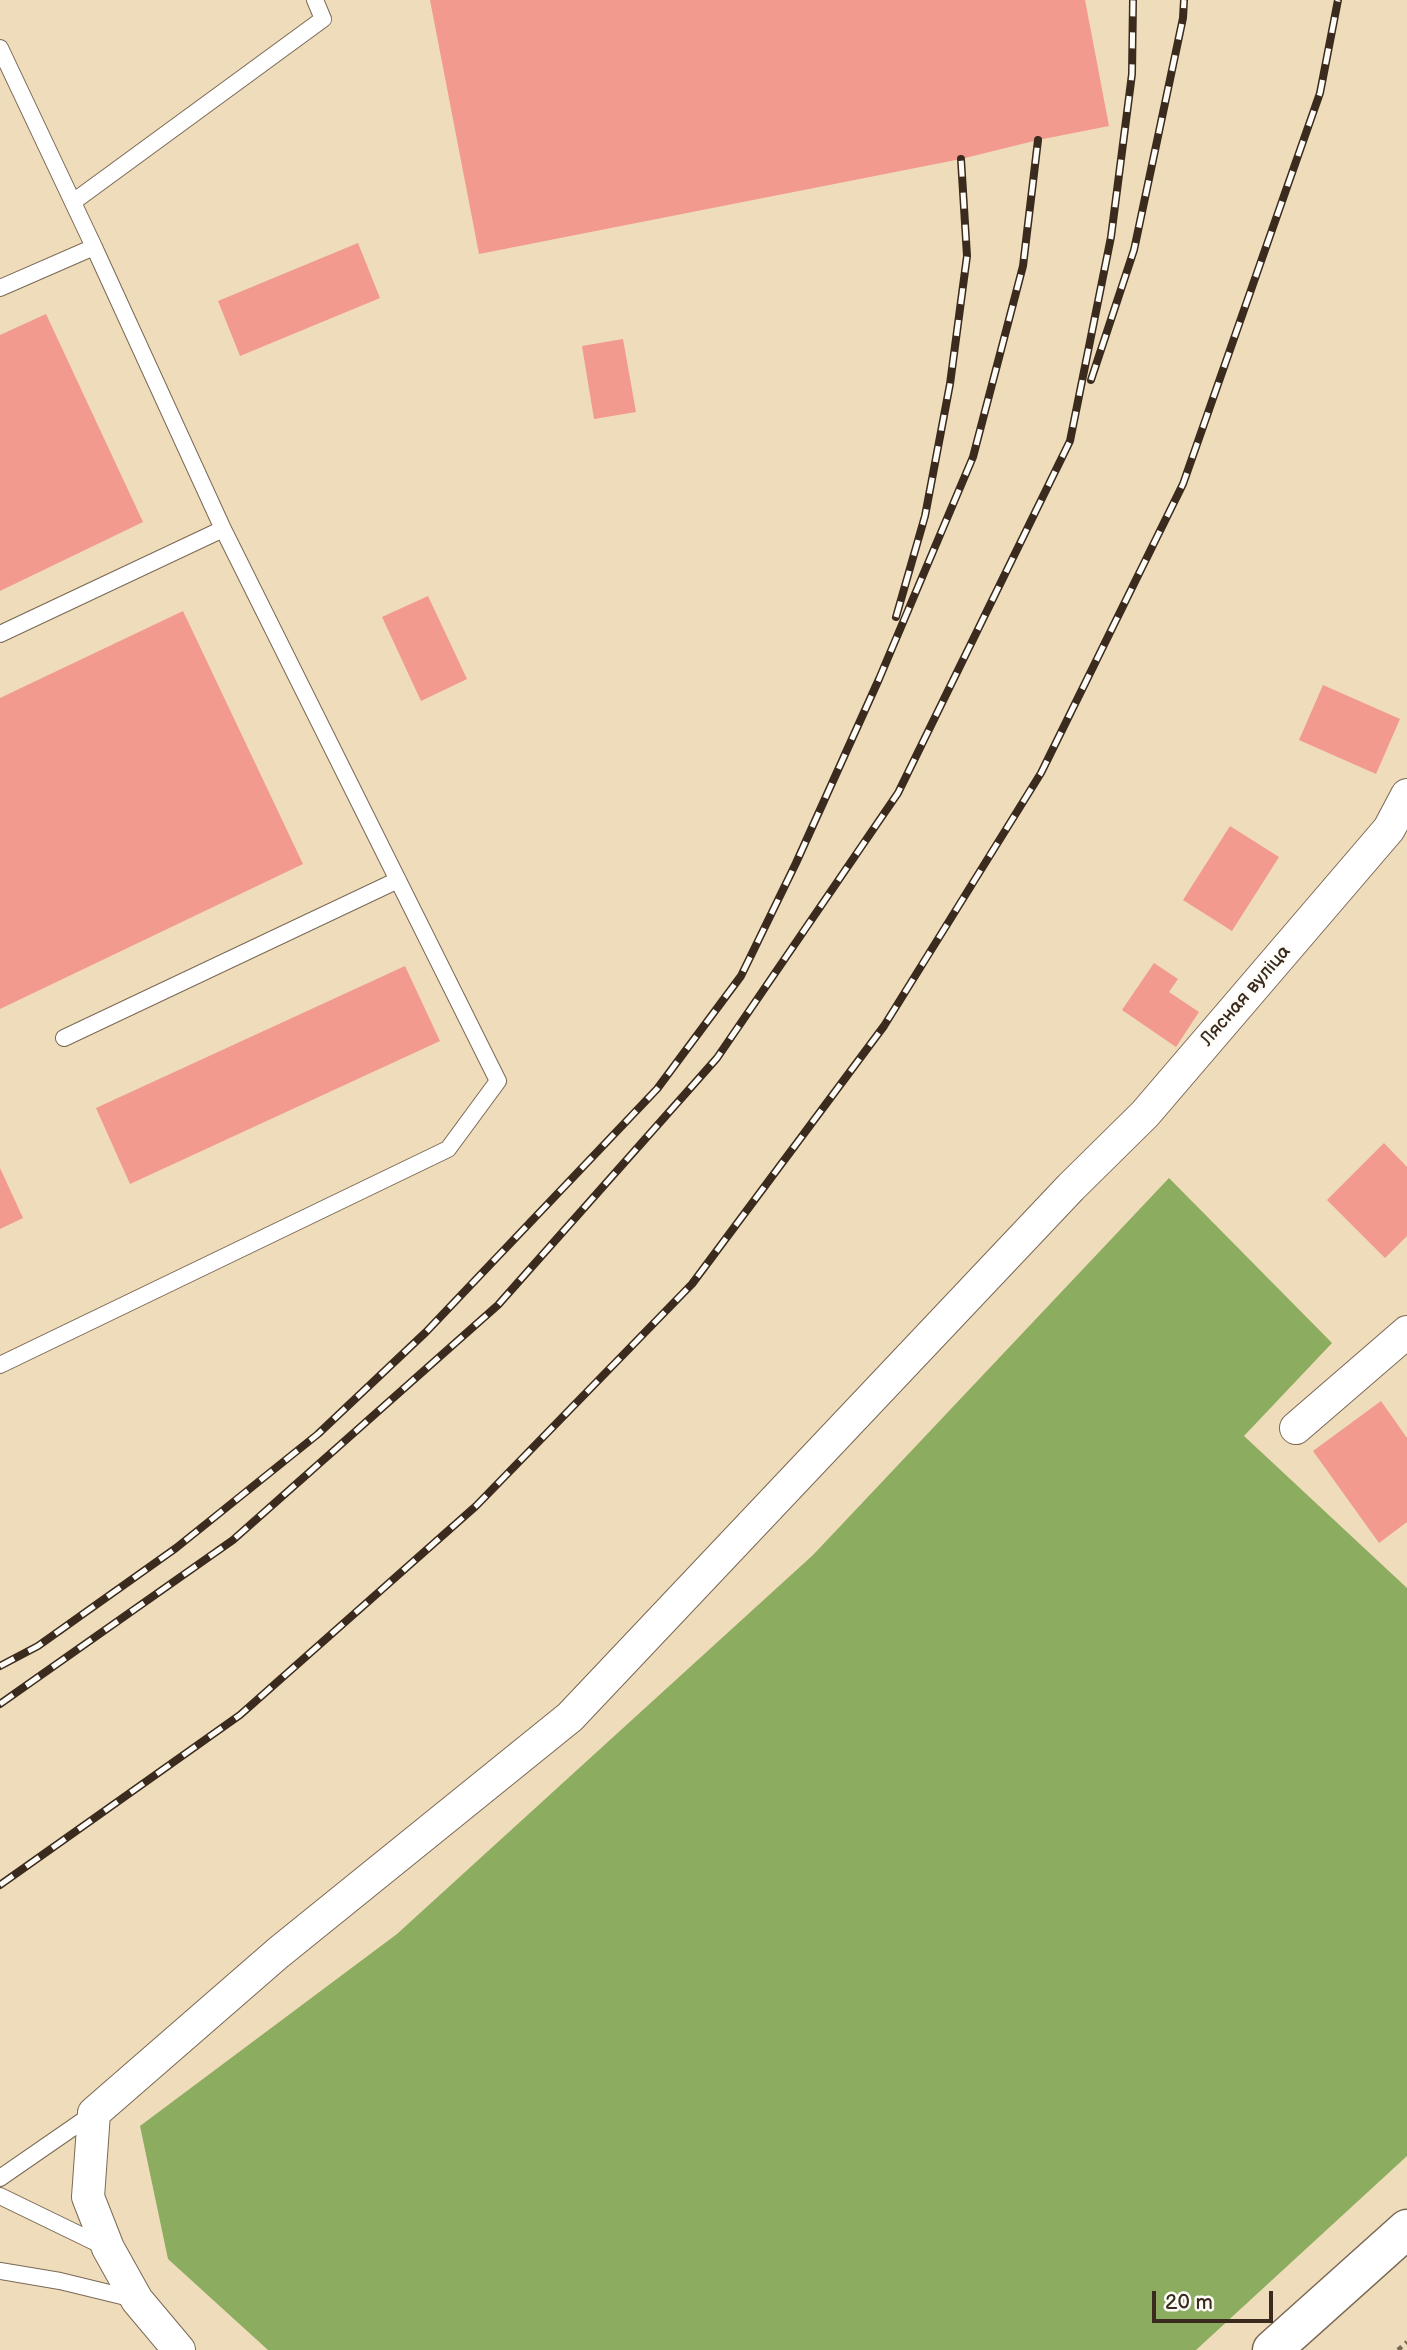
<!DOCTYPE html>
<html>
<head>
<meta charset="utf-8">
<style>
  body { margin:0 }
  #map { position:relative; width:1407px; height:2350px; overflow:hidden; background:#efdcba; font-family:"Balsamiq Sans",sans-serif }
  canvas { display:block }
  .scale { position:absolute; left:1152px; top:2291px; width:121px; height:32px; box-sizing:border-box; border:4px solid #3b2a1e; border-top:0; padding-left:9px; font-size:21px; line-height:24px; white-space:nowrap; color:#3b2a1e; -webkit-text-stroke:5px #fdfcf7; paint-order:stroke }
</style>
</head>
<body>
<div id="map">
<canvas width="1407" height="2350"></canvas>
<div class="scale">20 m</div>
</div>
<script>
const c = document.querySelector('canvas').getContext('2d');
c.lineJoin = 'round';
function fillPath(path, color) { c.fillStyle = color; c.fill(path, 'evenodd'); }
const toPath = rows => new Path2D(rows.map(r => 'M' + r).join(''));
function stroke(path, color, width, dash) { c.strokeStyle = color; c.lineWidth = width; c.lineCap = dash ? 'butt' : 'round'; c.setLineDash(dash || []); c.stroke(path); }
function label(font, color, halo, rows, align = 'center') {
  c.font = font + ' "Balsamiq Sans",sans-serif'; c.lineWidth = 5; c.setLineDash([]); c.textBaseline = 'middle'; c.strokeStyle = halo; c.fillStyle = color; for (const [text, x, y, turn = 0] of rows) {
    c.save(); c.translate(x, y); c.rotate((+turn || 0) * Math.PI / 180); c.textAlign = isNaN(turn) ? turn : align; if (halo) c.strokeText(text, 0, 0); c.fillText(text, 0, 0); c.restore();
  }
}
fillPath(toPath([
  [1169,1178,1332,1343,1244,1436,1407,1588,1407,2156,1196,2350,268,2350,168,2259,140,2126,397,1934,813,1555]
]), '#8cac60');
fillPath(toPath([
  [430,0,1085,0,1109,126,1038,140,961,159,479,254],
  [358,243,380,298,240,356,218,301],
  [46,314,143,522,0,591,0,335],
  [623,339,636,412,594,419,582,346],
  [428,596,467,679,421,701,382,617],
  [183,611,303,864,0,1009,0,698],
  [1323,685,1400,719,1376,774,1299,740],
  [1230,826,1279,857,1232,931,1183,900],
  [1154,963,1178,979,1169,992,1199,1012,1176,1047,1122,1010],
  [405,966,440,1041,130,1184,96,1108],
  [1384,1143,1407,1167,1407,1236,1385,1258,1327,1200],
  [0,1168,23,1218,0,1229],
  [1381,1401,1407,1438,1407,1522,1379,1543,1313,1451]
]), '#f29a8d');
const lane = toPath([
  [0,48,94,247,0,288],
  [73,202,323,19,315,0],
  [0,634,223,529,94,247],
  [64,1038,398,880],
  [0,1365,448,1149,498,1081,223,529],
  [0,2178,94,2113],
  [0,2196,105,2247],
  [0,2271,60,2281,134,2299]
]);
const street = toPath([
  [1296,1428,1407,1332],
  [179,2350,137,2300,108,2248,88,2197,94,2113,278,1953,570,1717,1071,1187,1145,1114,1389,829,1407,795]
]);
const primary = toPath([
  [1272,2350,1407,2229]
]);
stroke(lane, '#7a6855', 18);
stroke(street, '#7a6855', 34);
stroke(primary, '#7a6855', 41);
stroke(toPath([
  [1398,2350,1407,2342]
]), '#7a6855', 4.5, [5, 5]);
stroke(lane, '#fff', 16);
stroke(street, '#fff', 32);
stroke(primary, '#fff', 38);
const rail = toPath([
  [1091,380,1134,250,1183,18,1184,0],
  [896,617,925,516,950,384,967,256,961,159],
  [0,1666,38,1646,176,1548,318,1434,426,1332,657,1089,741,976,796,863,879,679,973,457,1023,266,1038,140],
  [0,1704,233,1540,498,1305,717,1058,898,793,1070,441,1111,237,1132,74,1133,0],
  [0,1885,240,1715,476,1506,692,1284,884,1026,1041,773,1183,484,1320,93,1338,0]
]);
stroke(rail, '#3b2a1e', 8);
stroke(rail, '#fdfcf7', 5, [16]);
label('19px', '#3b2a1e', '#fdfcf7', [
  ["Лясная вуліца",1246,996,-49]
]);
</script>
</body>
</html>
